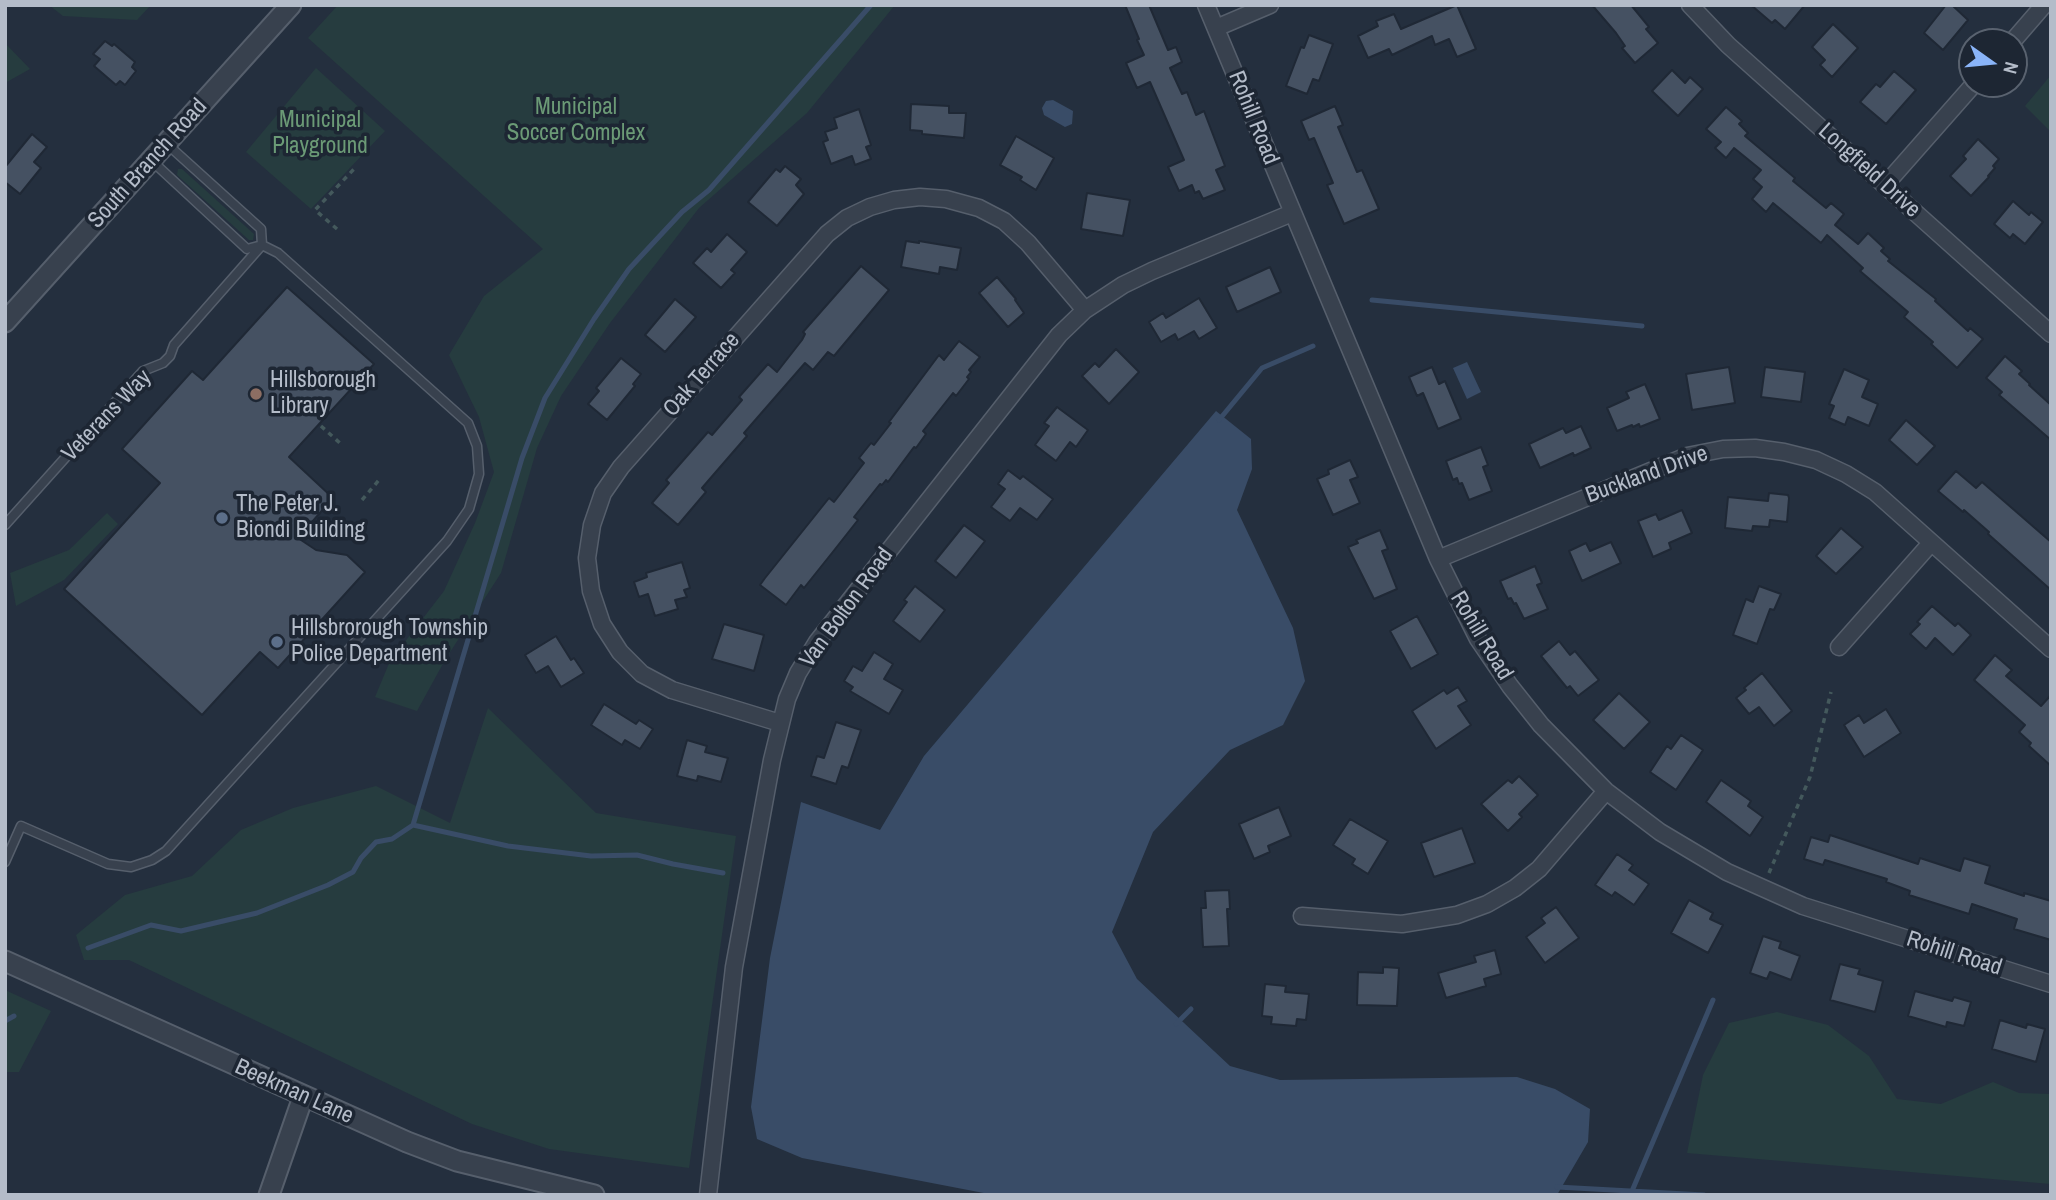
<!DOCTYPE html>
<html>
<head>
<meta charset="utf-8">
<style>
  body { margin:0 }
  #map { position:relative; width:2056px; height:1200px; overflow:hidden; background:#242f3e; font-family:"Archivo Narrow",sans-serif }
  canvas { display:block }
  .frame { position:absolute; inset:0; border:7px solid #b4bcc9; pointer-events:none }
  .north { position:absolute; left:1958px; top:28px; width:70px; height:70px; box-sizing:border-box; background:#1d2633; border:2px solid #59626f; border-radius:50%; rotate:105deg; font-size:19px; font-weight:700; line-height:28px; text-align:center; color:#b4bcc9 }
  .north::after { content:''; display:block; margin:auto; width:24px; height:32px; background:#8ab4f8; clip-path:polygon(50% 0,100% 100%,50% 72%,0 100%) }
</style>
</head>
<body>
<div id="map">
<canvas width="2056" height="1200"></canvas>
<div class="frame"></div>
<div class="north">N</div>
</div>
<script>
const c = document.querySelector('canvas').getContext('2d');
c.lineJoin = 'round';
function fillPath(path, color) { c.fillStyle = color; c.fill(path, 'evenodd'); }
const toPath = rows => new Path2D(rows.map(r => 'M' + r).join(''));
function stroke(path, color, width, dash) { c.strokeStyle = color; c.lineWidth = width; c.lineCap = dash ? 'butt' : 'round'; c.setLineDash(dash || []); c.stroke(path); }
function label(font, color, halo, rows, align = 'center') {
  c.font = font + ' "Archivo Narrow",sans-serif'; c.lineWidth = 7; c.setLineDash([]); c.textBaseline = 'middle'; c.strokeStyle = halo; c.fillStyle = color; for (const [text, x, y, turn = 0] of rows) {
    c.save(); c.translate(x, y); c.rotate((+turn || 0) * Math.PI / 180); c.textAlign = isNaN(turn) ? turn : align; if (halo) c.strokeText(text, 0, 0); c.fillText(text, 0, 0); c.restore();
  }
}
fillPath(toPath([
  [49,5,151,5,137,20,63,16],
  [338,5,895,5,807,113,699,208,610,323,561,396,537,448,501,573,445,660,417,711,375,697,390,661,444,591,475,523,494,472,479,417,449,355,484,296,543,249,308,38],
  [5,43,30,69,5,83],
  [316,68,385,131,311,209,246,152],
  [2051,75,2051,132,2025,106],
  [178,169,182,169,254,234,253,240,249,240,177,175],
  [107,513,118,524,64,580,16,606,10,573,69,550],
  [488,708,596,813,736,836,689,1168,549,1149,472,1124,129,960,84,960,76,935,125,895,192,876,241,830,293,808,376,786,450,823],
  [5,990,51,1011,19,1072,5,1072],
  [1777,1012,1828,1025,1869,1056,1897,1099,1941,1104,1993,1082,2019,1093,2051,1094,2051,1184,1687,1153,1703,1075,1729,1023]
]), '#263c3f');
fillPath(toPath([
  [1053,100,1073,111,1072,124,1065,127,1044,115,1042,108,1046,101],
  [1467,362,1481,392,1467,399,1453,368],
  [1216,411,1251,439,1252,469,1237,510,1293,628,1305,681,1283,725,1230,750,1153,832,1112,932,1137,979,1230,1066,1280,1080,1517,1077,1555,1089,1590,1109,1588,1142,1557,1195,994,1195,802,1158,757,1139,751,1107,770,958,801,802,880,830,924,756]
]), '#394c67');
stroke(toPath([
  [1372,300,1642,326],
  [1219,420,1262,368,1313,346],
  [413,825,508,846,591,856,637,855,673,864,723,873],
  [88,948,151,925,181,931,257,913,328,885,353,872,361,858,376,842,392,839,413,825,522,458,545,398,594,319,629,269,682,212,709,190,871,5],
  [5,1021,14,1016],
  [1176,1024,1191,1009],
  [1557,1187,1704,1195],
  [1632,1191,1713,1000]
]), '#394c67', 5);
const building = toPath([
  [1125,5,1149,5,1168,50,1176,47,1182,62,1170,68,1182,94,1187,92,1196,115,1204,111,1225,166,1216,170,1225,190,1203,199,1199,191,1195,193,1192,185,1179,191,1168,167,1184,160,1150,82,1137,88,1126,63,1144,55,1137,40,1139,39,1125,5],
  [1457,5,1476,49,1457,57,1449,39,1435,45,1432,36,1392,55,1389,49,1368,58,1358,36,1378,26,1376,21,1394,14,1401,29,1457,5],
  [1592,5,1631,5,1649,27,1646,29,1658,43,1635,63,1622,48,1625,46,1616,33,1592,5],
  [1751,5,1805,5,1785,29,1775,20,1772,23,1751,5],
  [1946,5,1952,5,1968,20,1943,50,1924,33,1946,5],
  [1833,24,1858,48,1832,77,1820,65,1825,60,1812,47,1833,24],
  [1309,35,1333,44,1319,81,1313,79,1307,94,1286,86,1301,47,1304,48,1309,35],
  [105,41,112,46,114,44,135,62,132,67,136,71,125,85,120,81,116,85,94,66,100,59,93,54,105,41],
  [1672,70,1685,83,1690,77,1703,89,1678,116,1652,91,1672,70],
  [1894,71,1916,90,1886,124,1860,102,1876,84,1880,87,1894,71],
  [911,104,949,106,949,113,966,113,964,138,922,134,922,131,910,130,911,104],
  [1335,106,1343,125,1338,127,1357,172,1362,170,1379,209,1344,224,1327,185,1333,183,1314,138,1309,140,1301,121,1335,106],
  [1726,107,1742,121,1739,124,1748,133,1745,136,1795,178,1793,181,1826,208,1831,203,1844,214,1835,225,1858,244,1868,233,1884,248,1881,251,1890,259,1888,261,1936,299,1935,301,1968,331,1970,328,1983,339,1957,368,1931,344,1933,342,1904,317,1908,312,1860,271,1863,268,1827,235,1821,243,1773,203,1766,212,1752,199,1762,187,1753,179,1761,170,1734,148,1726,158,1715,148,1721,142,1706,129,1726,107],
  [859,109,871,145,866,147,871,159,855,165,852,156,831,164,823,142,828,140,825,132,837,128,834,118,859,109],
  [32,134,47,147,34,162,41,168,20,194,5,182,5,167,32,134],
  [1016,136,1054,158,1036,190,1020,180,1022,177,1000,165,1016,136],
  [1978,139,1999,159,1993,166,1995,168,1988,176,1989,177,1971,196,1950,176,1966,159,1963,156,1978,139],
  [785,166,801,179,796,185,804,194,777,226,748,202,776,169,780,172,785,166],
  [1087,193,1130,200,1123,236,1081,229,1087,193],
  [2013,201,2029,215,2031,212,2043,222,2025,244,2013,234,2010,238,1994,224,2013,201],
  [727,234,747,252,731,270,735,273,721,288,693,263,707,248,711,252,727,234],
  [906,241,919,243,919,241,961,248,957,270,940,267,939,274,901,267,906,241],
  [861,266,889,290,834,356,828,352,813,370,805,363,744,433,747,436,702,488,706,492,678,525,652,503,669,483,666,480,708,432,712,435,742,400,739,397,768,364,777,372,802,340,805,334,803,332,861,266],
  [1270,267,1281,292,1237,312,1226,287,1270,267],
  [997,277,1016,299,1015,300,1024,313,1008,327,979,293,997,277],
  [287,287,374,364,289,457,333,498,298,538,316,550,347,555,365,572,278,668,260,652,202,715,64,589,160,483,122,449,192,371,203,380,287,287],
  [1199,298,1217,328,1199,339,1194,331,1178,340,1175,334,1161,342,1149,322,1163,313,1166,318,1199,298],
  [675,299,696,317,665,352,645,335,675,299],
  [959,341,980,357,969,370,971,372,967,377,969,379,956,396,953,393,923,431,926,434,916,448,914,447,888,482,886,480,882,485,880,484,854,517,858,520,832,553,804,588,801,585,786,605,760,585,765,578,829,498,834,502,864,463,859,458,871,443,874,445,891,423,889,422,939,355,944,360,959,341],
  [1116,349,1139,372,1109,404,1082,376,1095,363,1099,367,1116,349],
  [2005,356,2022,371,2019,374,2030,384,2029,385,2051,405,2051,440,1999,395,2002,392,1986,378,2005,356],
  [621,358,641,374,633,384,635,386,607,420,588,404,599,391,596,388,621,358],
  [1432,367,1439,384,1445,381,1461,419,1438,429,1423,393,1417,396,1409,377,1432,367],
  [1729,367,1735,403,1692,410,1686,374,1729,367],
  [1765,367,1805,372,1801,402,1761,397,1765,367],
  [1844,369,1869,380,1862,397,1878,404,1869,426,1848,417,1845,425,1829,418,1834,406,1829,404,1844,369],
  [1645,384,1660,419,1640,427,1639,424,1633,427,1632,425,1617,431,1607,408,1629,398,1626,392,1645,384],
  [1057,407,1088,430,1076,447,1070,442,1056,461,1035,445,1049,426,1044,423,1057,407],
  [1906,420,1935,446,1917,465,1889,440,1906,420],
  [1581,426,1591,448,1574,456,1573,453,1540,468,1529,444,1563,428,1566,433,1581,426],
  [1481,447,1488,465,1483,467,1492,491,1469,500,1462,483,1459,484,1457,478,1453,480,1446,461,1481,447],
  [1350,460,1358,477,1350,480,1360,503,1333,515,1317,479,1329,474,1328,470,1350,460],
  [1008,470,1020,479,1023,476,1053,499,1037,520,1020,508,1010,521,991,507,1005,489,998,484,1008,470],
  [1956,471,1976,488,1982,482,2051,542,2051,590,1988,534,1989,532,1964,510,1963,512,1938,491,1956,471],
  [1769,493,1788,495,1789,498,1787,522,1770,520,1769,527,1753,526,1752,531,1725,528,1728,497,1768,501,1769,493],
  [1682,510,1692,533,1669,543,1671,549,1653,557,1638,521,1656,514,1659,520,1682,510],
  [964,525,985,541,956,578,935,561,964,525],
  [1841,528,1863,547,1836,574,1816,556,1841,528],
  [1380,530,1388,549,1382,551,1397,589,1374,599,1348,547,1358,543,1356,540,1380,530],
  [1611,542,1621,563,1582,581,1569,551,1586,543,1590,551,1611,542],
  [682,562,690,588,684,590,687,597,675,600,678,609,655,616,648,594,639,597,634,582,647,577,646,573,682,562],
  [1535,566,1542,583,1537,585,1548,609,1524,619,1516,603,1514,604,1511,598,1508,599,1500,581,1535,566],
  [915,586,945,610,920,642,893,621,907,602,904,600,915,586],
  [1759,586,1781,594,1774,610,1770,609,1757,644,1733,635,1746,599,1753,602,1759,586],
  [1932,606,1955,626,1958,623,1971,635,1953,655,1935,638,1926,649,1910,634,1920,624,1917,622,1932,606],
  [1417,616,1438,654,1411,669,1390,631,1417,616],
  [724,624,764,635,754,671,712,659,724,624],
  [556,636,571,660,574,658,584,673,561,687,548,666,536,673,525,655,556,636],
  [1559,641,1570,655,1575,651,1599,680,1578,696,1570,686,1567,688,1541,656,1559,641],
  [874,652,893,664,884,679,903,690,889,714,850,691,853,687,844,681,853,666,862,671,874,652],
  [1995,655,2012,670,2006,676,2041,706,2051,695,2051,766,2029,746,2031,743,2019,732,2025,725,1974,680,1995,655],
  [1762,673,1792,711,1774,726,1759,707,1749,714,1736,698,1746,690,1744,688,1762,673],
  [1458,687,1467,701,1458,706,1471,725,1436,749,1412,711,1444,690,1447,694,1458,687],
  [1619,693,1650,722,1624,749,1593,720,1619,693],
  [604,704,636,724,639,720,653,729,640,749,625,740,622,745,591,725,604,704],
  [1886,709,1901,733,1864,757,1844,725,1859,715,1864,723,1886,709],
  [836,722,861,730,848,768,842,766,836,784,811,776,817,756,824,758,836,722],
  [1681,735,1703,750,1676,790,1650,772,1667,746,1671,749,1681,735],
  [687,740,707,746,705,752,728,758,721,782,698,776,697,781,677,776,687,740],
  [1519,776,1538,795,1519,814,1522,817,1508,831,1481,804,1508,780,1512,783,1519,776],
  [1721,780,1751,801,1748,806,1763,817,1750,836,1706,802,1721,780],
  [1279,807,1291,836,1268,846,1270,852,1254,859,1239,824,1279,807],
  [1350,819,1388,841,1368,874,1352,864,1355,859,1333,845,1350,819],
  [1462,828,1475,863,1434,877,1421,843,1462,828],
  [1830,835,1918,864,1920,858,1960,871,1964,858,1990,866,1985,883,2024,896,2024,893,2051,901,2051,940,2014,929,2017,919,1972,904,1969,914,1909,895,1910,891,1886,882,1887,879,1825,860,1823,865,1804,859,1811,837,1828,842,1830,835],
  [1617,854,1633,865,1629,870,1649,884,1634,905,1615,892,1612,896,1595,885,1617,854],
  [1229,890,1230,909,1227,909,1229,946,1203,947,1201,908,1206,908,1205,891,1229,890],
  [1689,900,1713,913,1710,919,1723,925,1708,953,1671,933,1689,900],
  [1556,907,1579,938,1545,963,1526,937,1545,923,1541,918,1556,907],
  [1763,936,1781,942,1779,948,1800,956,1791,980,1770,972,1767,979,1750,973,1763,936],
  [1495,950,1501,974,1484,979,1486,986,1446,998,1438,973,1476,962,1474,956,1495,950],
  [1840,964,1860,969,1858,974,1883,981,1875,1012,1830,1000,1840,964],
  [1383,967,1399,968,1397,1006,1357,1005,1358,972,1383,973,1383,967],
  [1265,984,1286,986,1285,992,1309,994,1306,1020,1297,1019,1296,1026,1271,1024,1272,1017,1262,1016,1265,984],
  [1915,991,1952,1001,1954,997,1971,1002,1964,1026,1947,1022,1946,1027,1908,1016,1915,991],
  [2000,1020,2026,1028,2027,1024,2045,1029,2036,1062,1992,1049,2000,1020]
]);
fillPath(building, '#455162');
stroke(building, '#1f2835', 2);
const service = toPath([
  [167,144,261,229,262,245],
  [5,525,143,371,163,363,170,356,174,345,262,245],
  [5,862,21,826,108,864,131,867,152,860,166,851,447,541,469,509,479,474,477,446,468,423,278,253,262,245,247,249,152,161]
]);
const minor = toPath([
  [1206,5,1438,559,1478,639,1510,686,1541,725,1606,791,1660,832,1727,872,1803,906,2051,984],
  [1690,5,1728,45,2051,334],
  [1216,28,1270,5],
  [2012,42,2044,5],
  [1885,185,1974,84],
  [1438,559,1687,456,1723,449,1755,448,1784,452,1816,460,1846,474,1875,492,2051,649],
  [1839,647,1931,543],
  [780,723,672,690,642,674,620,652,602,624,591,591,587,558,592,525,603,493,621,467,827,234,847,218,870,207,894,200,920,197,946,199,979,208,1004,221,1028,243,1085,310],
  [1302,916,1402,924,1457,915,1487,904,1515,888,1539,869,1606,791],
  [708,1195,734,967,772,760,787,699,798,673,817,642,1059,335,1085,310,1123,285,1152,271,1292,213]
]);
const tertiary = toPath([
  [5,322,291,5],
  [5,961,407,1142,457,1161,594,1195],
  [269,1195,303,1097]
]);
stroke(service, '#565f6c', 11);
stroke(minor, '#565f6c', 19);
stroke(tertiary, '#565f6c', 23);
stroke(toPath([
  [337,229,315,210,355,168],
  [321,426,342,445],
  [362,500,379,480],
  [1769,873,1810,777,1831,692]
]), '#44595c', 3.5, [5, 5]);
stroke(service, '#38414e', 8);
stroke(minor, '#38414e', 16);
stroke(tertiary, '#38414e', 19);
for (const [x, y, r, color] of [
  [256,394,7,"#8d6e63"],
  [222,518,7,"#5c6f8a"],
  [277,642,7,"#5c6f8a"]
]) { const dot = new Path2D(); dot.arc(x, y, r, 0, 2 * Math.PI); c.fillStyle = color; c.fill(dot); stroke(dot, '#1d2633', 2.5); }
label('23px', '#6b9a76', '#1d2633', [
  ["Municipal",576,108],
  ["Soccer Complex",576,134],
  ["Municipal",320,121],
  ["Playground",320,147]
]);
label('23px', '#b4bcc9', '#1d2633', [
  ["Rohill Road",1253,118,68],
  ["South Branch Road",148,164,-48],
  ["Longfield Drive",1869,171,42],
  ["Oak Terrace",702,375,-49],
  ["Veterans Way",107,416,-46],
  ["Buckland Drive",1647,475,-20],
  ["Van Bolton Road",847,608,-54],
  ["Rohill Road",1481,636,59],
  ["Rohill Road",1954,954,18],
  ["Beekman Lane",294,1092,24]
]);
label('23px', '#b4bcc9', '#1d2633', [
  ["Hillsborough",270,381],
  ["Library",270,407],
  ["The Peter J.",236,505],
  ["Biondi Building",236,531],
  ["Hillsbrorough Township",291,629],
  ["Police Department",291,655]
], 'left');
</script>
</body>
</html>
